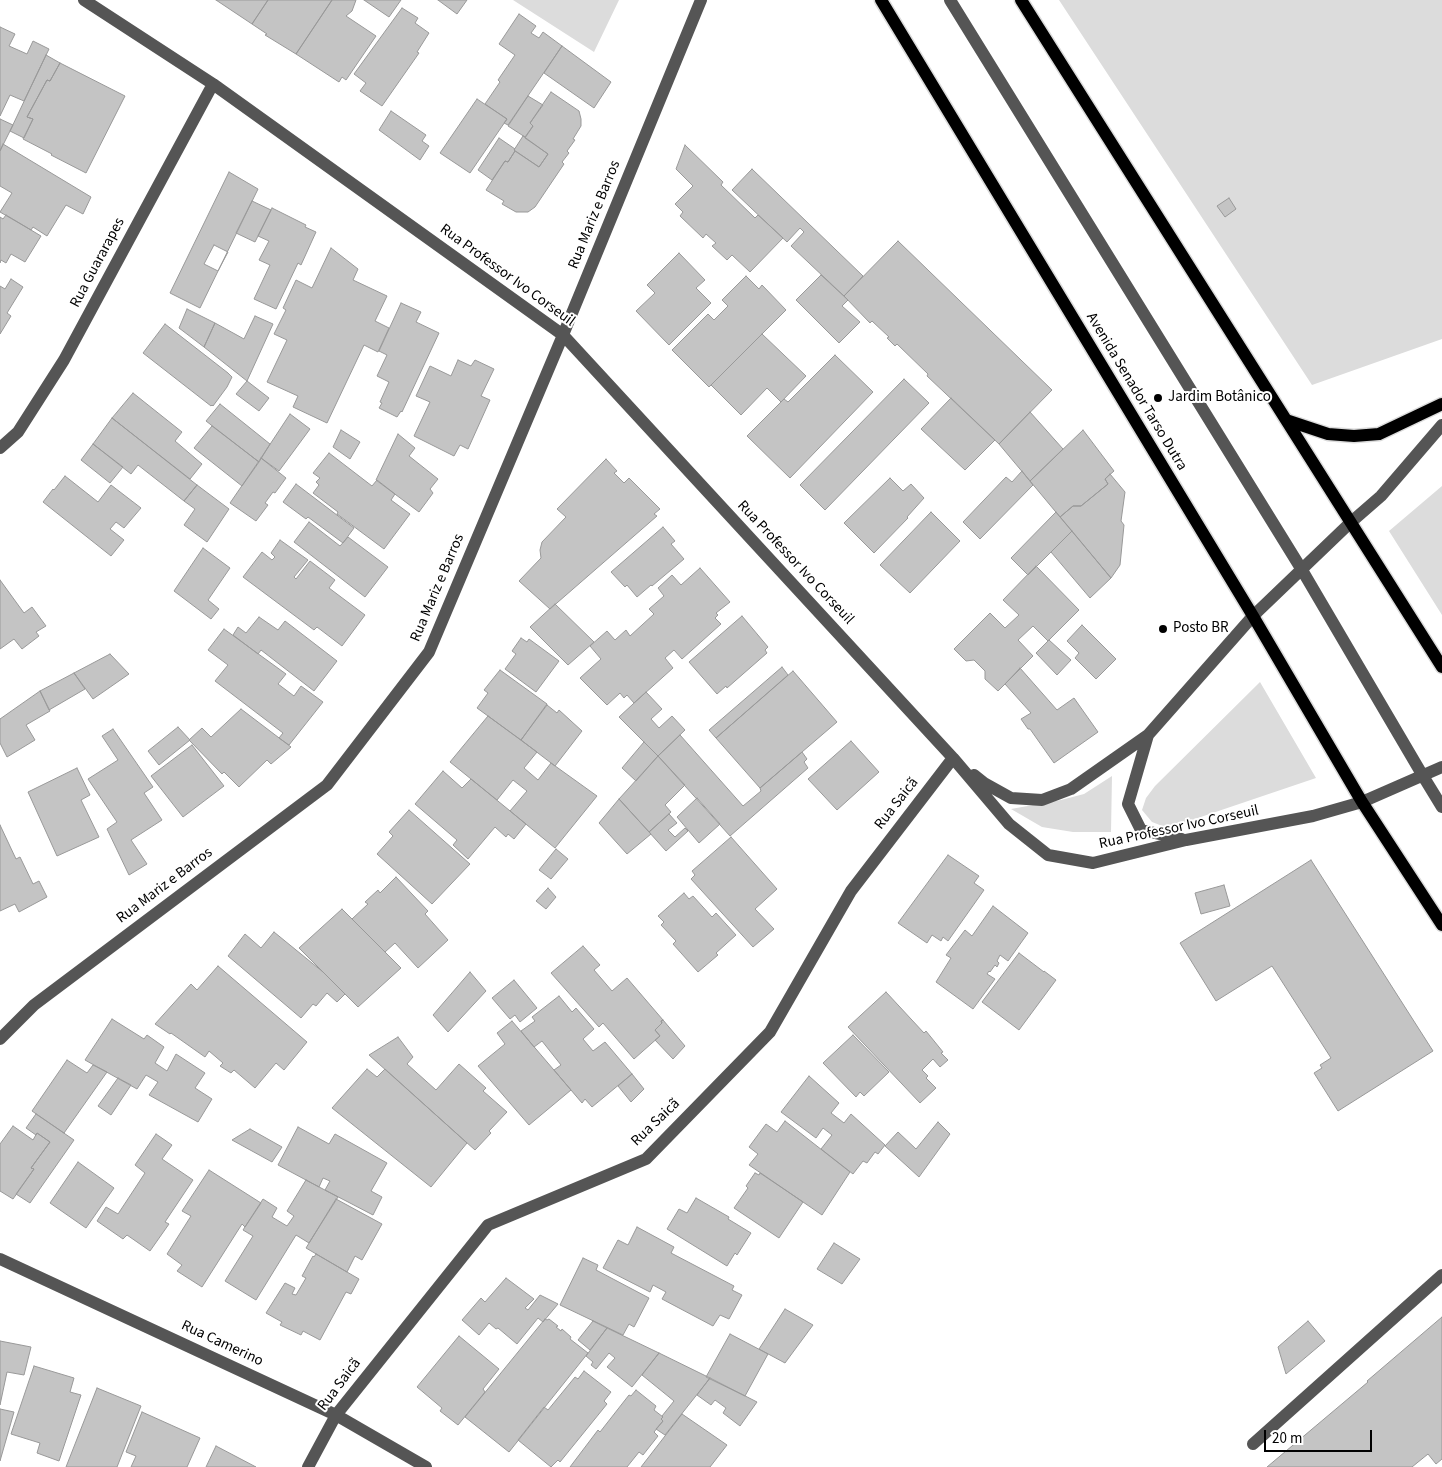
<!DOCTYPE html>
<html>
<head>
<meta charset="utf-8">
<style>
  body { margin:0 }
  #map { position:relative; width:1442px; height:1467px; overflow:hidden; background:#fff; font-family:"Source Sans 3",sans-serif }
  canvas { display:block }
  .scale { position:absolute; left:1264px; top:1430px; width:108px; height:22px; box-sizing:border-box; border:2px solid #000; border-top:0; padding-left:6px; font-size:15px; line-height:18px; white-space:nowrap; color:#000; -webkit-text-stroke:4px #fff; paint-order:stroke }
</style>
</head>
<body>
<div id="map">
<canvas width="1442" height="1467"></canvas>
<div class="scale">20 m</div>
</div>
<script>
const c = document.querySelector('canvas').getContext('2d');
c.lineJoin = 'round';
function fillPath(path, color) { c.fillStyle = color; c.fill(path, 'evenodd'); }
const toPath = rows => new Path2D(rows.map(r => 'M' + r).join(''));
function stroke(path, color, width, dash) { c.strokeStyle = color; c.lineWidth = width; c.lineCap = dash ? 'butt' : 'round'; c.setLineDash(dash || []); c.stroke(path); }
function label(font, color, halo, rows, align = 'center') {
  c.font = font + ' "Source Sans 3",sans-serif'; c.lineWidth = 4; c.setLineDash([]); c.textBaseline = 'middle'; c.strokeStyle = halo; c.fillStyle = color; for (const [text, x, y, turn = 0] of rows) {
    c.save(); c.translate(x, y); c.rotate((+turn || 0) * Math.PI / 180); c.textAlign = isNaN(turn) ? turn : align; if (halo) c.strokeText(text, 0, 0); c.fillText(text, 0, 0); c.restore();
  }
}
fillPath(toPath([
  [513,0,619,0,594,52],
  [1059,0,1442,0,1442,339,1312,385],
  [1442,486,1442,615,1389,531],
  [1260,682,1316,778,1183,823,1165,827,1152,822,1142,810,1146,798,1155,786],
  [1112,776,1111,832,1073,832,1042,827,1011,809,1061,800,1084,794]
]), '#dcdcdc');
const building = toPath([
  [216,0,268,0,252,24,216,0],
  [268,0,332,0,296,54,265,35,267,34,252,24,268,0],
  [332,0,356,0,352,11,346,16,376,36,346,80,342,77,339,82,296,54,332,0],
  [364,0,401,0,389,17,364,0],
  [438,0,467,0,457,14,438,0],
  [402,8,418,18,415,23,429,33,417,52,419,53,382,106,360,91,366,83,354,74,402,8],
  [519,14,536,26,531,33,539,38,543,32,562,46,508,125,504,123,507,119,485,104,500,82,498,80,515,55,499,44,519,14],
  [0,27,15,34,9,46,27,54,33,41,49,49,24,101,10,95,0,116,0,27],
  [562,46,611,82,594,108,544,73,562,46],
  [46,55,60,63,50,81,47,80,27,117,33,119,24,138,10,131,46,55],
  [60,63,125,96,86,173,51,155,52,154,23,139,33,119,27,117,47,80,50,81,60,63],
  [551,92,579,111,581,119,581,126,573,139,575,140,567,151,569,153,562,162,564,164,535,207,528,212,516,212,502,204,504,201,486,190,505,161,508,162,515,151,539,167,548,154,525,138,533,126,530,123,551,92],
  [528,96,543,105,530,123,533,126,525,137,508,126,528,96],
  [477,99,507,119,470,173,440,153,477,99],
  [391,111,426,135,422,141,429,146,420,160,379,130,391,111],
  [0,119,13,125,0,151,0,119],
  [523,136,548,154,539,167,514,150,523,136],
  [499,138,515,149,514,150,515,151,508,162,505,161,492,180,478,170,499,138],
  [3,144,91,197,83,214,66,205,47,236,33,227,31,230,0,212,12,193,0,186,0,151,3,144],
  [685,145,723,182,721,185,755,218,758,215,783,238,750,272,732,255,727,260,712,246,716,243,706,234,703,238,680,216,683,212,675,204,693,186,676,169,685,145],
  [752,169,863,276,844,296,791,246,804,232,800,228,787,242,732,190,752,169],
  [229,172,258,189,200,308,170,293,229,172],
  [1229,198,1236,209,1225,217,1217,206,1229,198],
  [252,201,271,210,255,242,236,233,252,201],
  [272,208,306,225,305,227,316,232,301,265,298,263,276,309,254,299,270,265,259,260,269,241,258,236,272,208],
  [6,215,41,236,25,262,11,254,6,263,1,260,0,263,0,217,3,219,6,215],
  [898,241,1052,390,999,444,927,376,928,374,897,344,895,346,887,338,889,337,872,321,870,323,844,296,898,241],
  [214,245,228,252,218,271,204,264,214,245],
  [331,248,358,269,353,280,387,296,375,321,389,328,378,352,364,345,327,423,293,407,298,396,267,382,287,340,274,334,286,310,283,308,296,280,312,288,331,248],
  [679,253,705,280,696,288,711,303,669,345,636,311,655,293,647,285,679,253],
  [821,275,848,300,842,306,860,322,839,343,796,300,821,275],
  [746,276,759,289,762,285,786,310,709,387,672,350,708,314,714,320,728,306,722,300,746,276],
  [11,279,23,287,7,313,11,316,0,334,0,286,5,289,11,279],
  [401,303,421,312,416,322,439,333,402,412,401,411,397,417,379,408,382,403,380,402,389,382,377,376,387,355,379,351,401,303],
  [187,309,215,323,204,347,179,328,187,309],
  [255,316,273,324,247,381,204,347,215,323,244,339,255,316],
  [165,324,228,373,232,377,227,387,213,406,212,405,211,406,143,353,165,324],
  [762,334,806,376,781,402,767,388,741,415,711,385,762,334],
  [835,355,873,392,790,478,747,436,784,399,788,402,835,355],
  [458,360,471,366,475,360,494,369,481,396,490,400,468,449,460,445,454,456,414,436,430,402,416,396,430,366,451,376,458,360],
  [904,379,929,403,825,510,800,485,904,379],
  [247,381,269,398,259,411,236,394,247,381],
  [133,393,182,432,175,441,202,464,190,479,112,418,133,393],
  [951,398,995,440,965,470,921,429,951,398],
  [220,404,270,444,259,462,206,421,220,404],
  [1030,412,1063,449,1030,481,999,444,1030,412],
  [290,414,310,429,279,471,261,458,290,414],
  [112,418,197,485,184,501,138,465,131,474,93,444,112,418],
  [212,426,259,462,242,486,194,448,212,426],
  [341,430,360,442,350,459,333,447,341,430],
  [1083,430,1114,471,1105,479,1108,484,1081,506,1073,506,1060,517,1030,481,1083,430],
  [398,434,415,448,409,456,438,479,430,489,433,493,419,512,376,480,398,434],
  [93,444,123,467,110,483,81,460,93,444],
  [329,453,372,486,377,480,395,494,391,500,410,514,384,549,337,514,338,512,313,493,319,485,316,482,320,478,313,473,329,453],
  [261,458,286,478,275,493,273,492,265,503,268,505,256,521,230,503,261,458],
  [606,459,617,471,614,473,624,483,629,478,660,509,654,514,657,516,550,609,519,581,541,558,540,550,542,542,566,517,557,509,606,459],
  [1022,471,1033,485,980,539,963,522,1006,477,1012,482,1022,471],
  [1110,474,1125,492,1121,521,1124,525,1120,565,1111,578,1060,517,1073,506,1081,506,1108,484,1105,479,1110,474],
  [65,476,98,502,111,485,141,508,124,528,116,522,110,529,124,540,111,556,43,502,53,489,54,490,65,476],
  [890,478,903,491,911,484,924,498,907,517,908,518,874,553,844,523,890,478],
  [296,484,354,528,343,543,308,517,306,519,283,502,296,484],
  [197,485,229,509,207,542,184,525,195,509,184,501,197,485],
  [931,512,960,541,910,593,880,565,931,512],
  [1056,512,1072,531,1028,575,1011,558,1056,512],
  [309,522,340,546,348,537,388,567,365,597,294,542,309,522],
  [663,527,675,541,671,544,684,559,652,586,651,585,637,597,627,585,625,587,611,572,663,527],
  [1072,531,1111,578,1090,598,1051,552,1072,531],
  [280,540,308,560,294,577,296,579,310,561,335,580,329,588,365,615,342,646,317,627,314,630,243,577,262,552,272,560,275,557,271,553,280,540],
  [203,548,230,568,208,600,219,609,211,619,174,591,203,548],
  [1036,566,1079,610,1048,641,1033,626,1018,640,1033,656,998,691,985,679,985,671,974,660,966,661,954,649,990,613,1005,628,1019,615,1003,600,1036,566],
  [700,568,730,602,716,613,718,615,715,618,721,624,682,659,674,650,665,658,673,668,634,703,627,695,624,698,620,693,607,705,580,678,601,659,590,646,607,631,615,640,626,630,630,636,654,614,649,609,664,596,658,588,672,575,681,585,700,568],
  [0,580,24,613,32,607,46,626,36,632,39,636,22,649,14,639,0,649,0,580],
  [555,604,594,642,568,665,530,627,555,604],
  [742,616,768,647,765,650,767,653,727,688,726,686,717,694,689,662,742,616],
  [259,617,278,630,285,621,337,661,314,691,261,650,258,654,233,635,238,627,246,633,259,617],
  [1082,625,1116,659,1096,679,1075,658,1079,653,1067,641,1082,625],
  [224,629,286,674,278,684,294,696,301,686,323,702,289,745,279,738,283,733,215,681,228,665,208,650,224,629],
  [521,638,527,642,529,639,559,661,536,692,505,669,516,654,512,651,521,638],
  [1049,640,1071,660,1057,675,1036,653,1049,640],
  [110,654,129,674,93,699,74,673,110,654],
  [782,667,788,675,716,738,709,730,782,667],
  [1020,668,1057,710,1074,698,1098,732,1054,763,1030,729,1028,729,1021,719,1031,713,1005,684,1020,668],
  [500,670,547,704,521,740,477,708,488,693,484,690,500,670],
  [793,671,837,722,760,788,716,738,793,671],
  [74,673,85,689,49,710,40,691,74,673],
  [40,691,50,711,26,725,35,740,7,757,0,743,0,719,40,691],
  [646,692,662,709,651,719,659,728,672,716,685,730,658,756,619,717,646,692],
  [547,705,557,713,559,710,582,731,555,766,521,740,547,705],
  [241,709,291,747,271,764,267,760,239,787,224,772,222,774,189,740,202,728,211,737,241,709],
  [488,716,537,752,524,768,538,780,551,763,597,796,555,848,510,811,527,791,513,780,497,800,450,762,488,716],
  [178,727,190,740,159,765,148,751,178,727],
  [113,729,153,787,144,793,162,820,131,840,147,864,129,875,107,829,117,822,88,779,118,760,102,736,113,729],
  [680,735,743,806,761,791,760,788,802,752,807,759,804,762,808,768,730,836,658,756,680,735],
  [851,741,879,772,837,810,808,779,851,741],
  [644,742,658,756,636,781,622,768,644,742],
  [192,745,224,786,183,817,151,776,192,745],
  [658,756,685,785,665,805,671,812,649,832,619,799,658,756],
  [77,768,90,795,81,800,99,837,57,856,28,792,77,768],
  [443,771,462,788,471,779,526,824,514,839,508,834,506,837,495,827,468,859,453,845,457,840,415,804,443,771],
  [697,798,720,824,699,843,677,817,697,798],
  [619,799,651,834,627,854,599,823,619,799],
  [409,810,470,864,432,904,377,854,393,836,389,832,409,810],
  [669,814,677,823,668,830,675,837,685,828,688,831,666,851,649,832,669,814],
  [0,825,16,859,20,857,33,884,39,881,47,897,19,912,15,904,0,911,0,825],
  [731,837,777,889,755,909,774,929,753,947,691,879,695,875,692,871,731,837],
  [556,849,568,859,551,879,539,870,556,849],
  [948,855,979,876,974,883,984,890,948,941,943,937,941,941,932,935,927,943,898,923,948,855],
  [1311,860,1433,1051,1338,1111,1314,1073,1322,1068,1320,1065,1331,1058,1272,966,1216,1001,1180,943,1311,860],
  [396,877,428,911,425,914,448,940,418,968,395,943,385,952,352,919,368,904,365,902,378,890,380,893,396,877],
  [1224,885,1230,906,1201,914,1195,893,1224,885],
  [548,888,556,897,546,909,536,901,548,888],
  [684,893,689,899,693,896,712,917,716,913,736,935,716,953,718,955,698,972,673,944,676,941,661,925,664,922,658,916,684,893],
  [993,906,1028,933,1008,961,1000,955,997,961,999,963,997,967,995,965,990,972,989,971,987,974,995,979,973,1009,936,982,951,958,946,955,965,930,972,936,993,906],
  [342,909,401,968,358,1007,299,948,342,909],
  [274,932,323,972,345,994,337,1002,327,993,316,1006,313,1004,301,1018,228,956,245,934,261,948,274,932],
  [583,946,600,965,594,970,612,991,627,978,663,1020,661,1021,662,1023,655,1030,660,1036,634,1059,603,1023,599,1027,551,973,583,946],
  [1019,953,1044,972,1044,971,1056,980,1019,1030,982,1002,1019,953],
  [218,966,307,1042,284,1070,276,1063,255,1088,234,1070,231,1073,220,1066,223,1063,209,1051,205,1057,171,1033,170,1034,155,1024,191,984,197,990,218,966],
  [470,972,486,991,448,1032,433,1015,470,972],
  [514,980,537,1008,520,1022,515,1015,510,1019,492,998,514,980],
  [886,992,924,1033,926,1031,943,1052,941,1053,948,1060,940,1067,933,1059,922,1070,928,1076,926,1078,936,1088,920,1103,848,1027,886,992],
  [559,996,572,1012,576,1008,594,1029,583,1039,593,1051,605,1042,632,1074,592,1107,585,1099,582,1103,554,1070,561,1065,542,1041,534,1047,521,1031,535,1021,532,1017,559,996],
  [112,1019,144,1039,147,1035,164,1047,155,1063,167,1071,176,1054,205,1073,195,1088,212,1099,198,1122,149,1095,158,1082,146,1075,137,1089,85,1060,112,1019],
  [663,1020,685,1046,673,1059,655,1040,660,1036,655,1030,662,1023,661,1021,663,1020],
  [512,1021,571,1090,529,1125,478,1066,505,1044,497,1033,512,1021],
  [853,1035,889,1072,864,1096,860,1092,856,1097,823,1063,853,1035],
  [398,1037,413,1057,407,1064,436,1090,459,1064,486,1088,483,1091,507,1112,489,1131,491,1133,475,1150,369,1055,398,1037],
  [67,1060,87,1073,93,1065,107,1072,64,1133,32,1111,67,1060],
  [367,1069,377,1077,385,1069,467,1143,431,1187,332,1108,367,1069],
  [632,1074,644,1089,631,1102,618,1086,632,1074],
  [809,1076,839,1103,831,1113,844,1123,851,1114,885,1145,878,1154,875,1152,867,1163,863,1161,853,1174,821,1149,832,1135,823,1128,816,1138,781,1112,809,1076],
  [118,1078,131,1085,111,1115,98,1106,118,1078],
  [36,1114,74,1140,30,1203,16,1194,34,1169,31,1168,50,1142,37,1133,36,1135,26,1128,36,1114],
  [785,1121,850,1172,822,1215,749,1165,758,1154,749,1147,766,1124,777,1132,785,1121],
  [938,1122,950,1134,919,1177,885,1146,898,1132,916,1149,938,1122],
  [13,1126,33,1140,37,1133,50,1142,31,1168,34,1169,13,1199,0,1191,0,1144,13,1126],
  [298,1127,329,1144,335,1134,387,1163,371,1191,382,1197,373,1215,325,1190,330,1181,323,1178,319,1187,278,1165,298,1127],
  [250,1129,282,1147,272,1162,232,1140,250,1129],
  [156,1134,172,1145,162,1159,193,1180,165,1222,169,1224,150,1251,127,1235,123,1239,97,1221,106,1207,118,1214,145,1173,135,1165,156,1134],
  [78,1162,114,1188,86,1228,50,1203,78,1162],
  [209,1170,261,1203,245,1227,242,1224,202,1287,177,1271,182,1265,167,1254,191,1216,182,1211,209,1170],
  [755,1173,759,1175,760,1173,803,1202,779,1238,734,1208,748,1188,746,1186,755,1173],
  [306,1180,338,1197,309,1243,296,1235,256,1300,225,1281,253,1236,243,1230,263,1199,277,1208,272,1217,287,1226,294,1216,287,1211,306,1180],
  [696,1198,729,1217,728,1219,751,1233,737,1255,735,1253,727,1266,667,1229,679,1209,687,1213,696,1198],
  [336,1199,382,1224,362,1260,355,1256,347,1272,306,1248,336,1199],
  [637,1227,674,1247,671,1253,734,1286,732,1290,742,1295,729,1319,720,1315,713,1326,662,1299,666,1292,653,1285,650,1292,603,1268,618,1240,628,1245,637,1227],
  [834,1243,860,1259,842,1284,817,1269,834,1243],
  [316,1254,359,1279,351,1294,346,1292,320,1340,303,1331,301,1335,280,1325,282,1322,266,1313,285,1283,295,1288,292,1294,296,1295,306,1278,302,1276,313,1256,314,1257,316,1254],
  [583,1258,598,1265,596,1270,649,1298,634,1327,629,1324,623,1335,560,1305,583,1258],
  [506,1278,534,1299,525,1308,528,1310,540,1295,558,1304,543,1322,538,1318,517,1344,498,1328,496,1329,489,1323,479,1335,462,1320,481,1298,485,1302,506,1278],
  [785,1309,813,1325,785,1363,759,1349,785,1309],
  [1442,1317,1442,1459,1436,1464,1428,1454,1412,1467,1267,1467,1368,1382,1367,1381,1442,1317],
  [545,1319,547,1320,549,1319,558,1326,556,1327,561,1331,562,1329,571,1337,570,1339,588,1353,509,1452,465,1417,545,1319],
  [593,1321,607,1328,590,1350,578,1340,593,1321],
  [1308,1321,1325,1341,1286,1374,1278,1347,1308,1321],
  [607,1328,659,1353,632,1387,607,1367,615,1358,609,1353,596,1369,591,1365,593,1362,586,1356,607,1328],
  [730,1334,768,1354,745,1396,706,1377,730,1334],
  [459,1336,499,1369,483,1389,485,1392,458,1425,440,1411,442,1408,417,1387,459,1336],
  [0,1341,31,1347,24,1375,7,1372,0,1405,0,1341],
  [659,1353,710,1378,665,1435,656,1429,663,1421,661,1419,663,1417,662,1416,674,1401,642,1375,659,1353],
  [34,1366,74,1378,70,1392,81,1395,59,1461,37,1453,40,1443,11,1434,34,1366],
  [584,1371,611,1392,604,1401,607,1404,560,1462,558,1460,551,1467,518,1440,544,1407,548,1410,575,1377,578,1379,584,1371],
  [710,1378,757,1402,740,1426,723,1413,726,1408,715,1400,711,1405,697,1395,710,1378],
  [97,1388,141,1406,117,1467,66,1467,97,1388],
  [636,1390,656,1406,654,1410,663,1417,661,1419,663,1421,654,1432,658,1436,643,1455,639,1452,627,1467,570,1467,598,1430,600,1432,629,1395,631,1396,636,1390],
  [0,1409,14,1412,0,1461,0,1409],
  [142,1412,200,1438,187,1467,131,1467,136,1456,126,1452,142,1412],
  [682,1414,727,1445,710,1467,641,1467,682,1414],
  [216,1446,256,1467,206,1467,216,1446]
]);
fillPath(building, '#c4c4c4');
stroke(building, '#999', 1);
const major = toPath([
  [881,0,1253,616,1362,802,1442,925],
  [1021,0,1442,667],
  [1286,420,1328,434,1354,436,1379,434,1442,404]
]);
stroke(major, '#dbdbdb', 15);
stroke(toPath([
  [84,0,213,84,563,335,953,758,1009,824,1048,855,1093,863,1186,840,1313,816,1362,802,1442,767],
  [950,0,1302,570,1423,776,1442,807],
  [0,448,18,432,64,360,213,84],
  [1148,735,1128,804,1141,830,1182,839],
  [974,775,984,783,1011,798,1042,800,1071,789,1148,735,1253,616,1350,523,1381,496,1442,425],
  [0,1039,34,1005,327,785,429,652,563,335,701,0],
  [0,1259,336,1415,426,1467],
  [1253,1444,1442,1275],
  [308,1467,336,1415,488,1225,646,1159,770,1032,851,891,953,758]
]), '#555', 12);
stroke(major, '#000', 12);
for (const [x, y, r, color] of [
  [1158,398,5,"#000"],
  [1163,629,5,"#000"]
]) { const dot = new Path2D(); dot.arc(x, y, r, 0, 2 * Math.PI); c.fillStyle = color; c.fill(dot); stroke(dot, '#fff', 2); }
label('15px', '#000', '#fff', [
  ["Rua Mariz e Barros",595,215,-68],
  ["Rua Guararapes",98,263,-62],
  ["Rua Professor Ivo Corseuil",507,276,36],
  ["Avenida Senador Tarso Dutra",1136,392,59],
  ["Rua Professor Ivo Corseuil",795,563,47],
  ["Rua Mariz e Barros",438,588,-67],
  ["Rua Saicã",897,804,-52],
  ["Rua Professor Ivo Corseuil",1179,828,-12],
  ["Rua Mariz e Barros",165,886,-37],
  ["Rua Saicã",656,1123,-44],
  ["Rua Camerino",222,1344,25],
  ["Rua Saicã",340,1385,-53]
]);
label('15px', '#000', '#fff', [
  ["Jardim Botânico",1168,398],
  ["Posto BR",1173,629]
], 'left');
</script>
</body>
</html>
